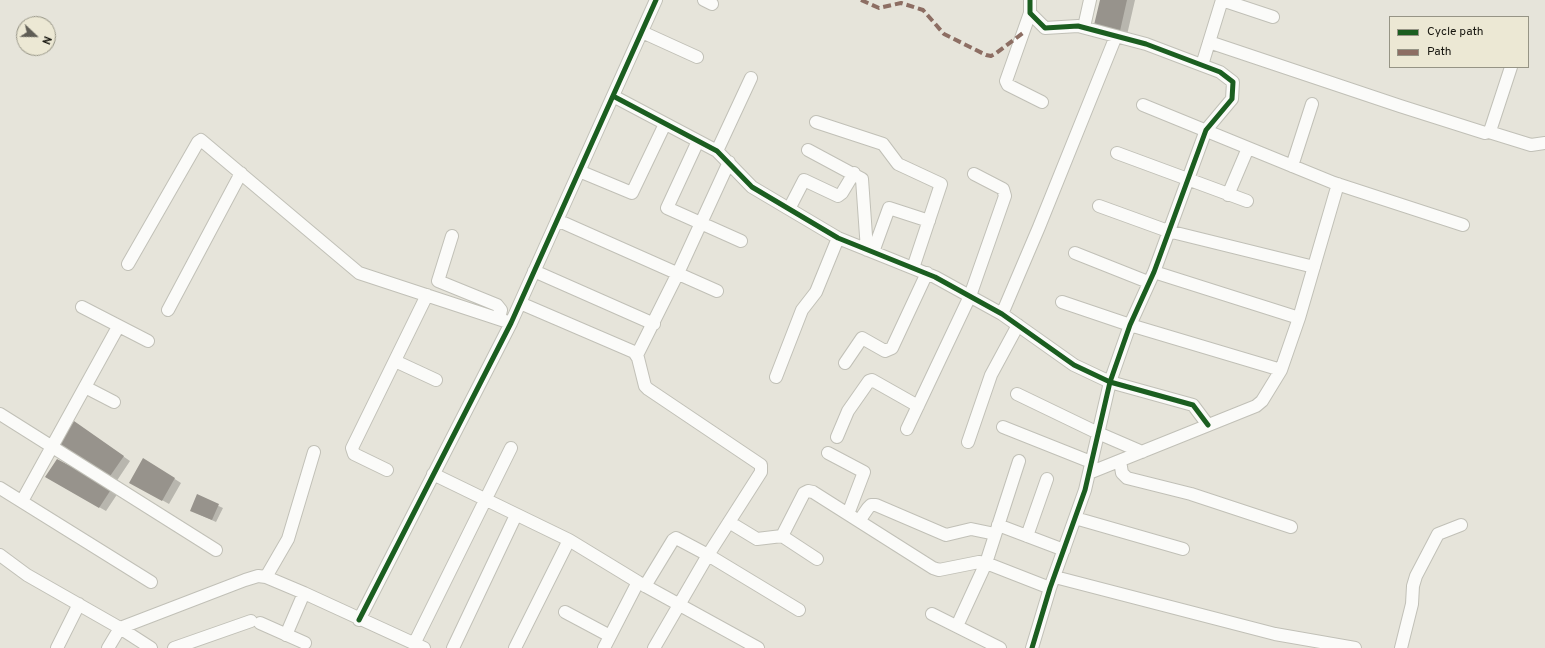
<!DOCTYPE html>
<html>
<head>
<meta charset="utf-8">
<style>
  body { margin:0 }
  #map { position:relative; width:1545px; height:648px; overflow:hidden; background:#e6e4da; font-family:Overpass,sans-serif }
  canvas { display:block }
  .legend { position:absolute; left:1389px; top:16px; width:140px; height:52px; box-sizing:border-box; background:#ece8d4; border:1px solid #969485; margin:0; padding:5px 7px; list-style:none; font-size:12px; color:#16150e }
  .legend li { display:flex; align-items:center; gap:8px; height:20px }
  .legend b { width:20px; border:1px solid #969485 }
  .north { position:absolute; left:16px; top:16px; width:40px; height:40px; box-sizing:border-box; background:#ece8d4; border:1px solid #969485; border-radius:50%; rotate:112deg; font-size:11px; font-weight:700; line-height:16px; text-align:center; color:#16150e }
  .north::after { content:''; display:block; margin:auto; width:14px; height:18px; background:#5f5d55; clip-path:polygon(50% 0,100% 100%,50% 72%,0 100%) }
</style>
</head>
<body>
<div id="map">
<canvas width="1545" height="648"></canvas>
<ul class="legend">
<li><b style="height:5px;background:#1b5e20"></b>Cycle path</li>
<li><b style="height:5px;background:#8d6e63"></b>Path</li>
</ul>
<div class="north">N</div>
</div>
<script>
const c = document.querySelector('canvas').getContext('2d');
c.lineJoin = 'round';
function fillPath(path, color) { c.fillStyle = color; c.fill(path, 'evenodd'); }
const toPath = rows => new Path2D(rows.map(r => 'M' + r).join(''));
function stroke(path, color, width, dash) { c.strokeStyle = color; c.lineWidth = width; c.lineCap = dash ? 'butt' : 'round'; c.setLineDash(dash || []); c.stroke(path); }
fillPath(toPath([
  [1101,0,1135,0,1127,35,1102,29],
  [81,427,130,461,116,482,60,444],
  [57,460,118,493,106,511,46,477],
  [150,463,181,483,169,504,130,482],
  [197,496,223,508,216,522,196,513]
]), '#0003');
fillPath(toPath([
  [1100,0,1127,0,1120,31,1094,25],
  [74,421,124,456,108,479,58,444],
  [143,458,175,478,162,501,129,483],
  [57,459,112,488,99,508,45,477],
  [197,494,219,504,212,520,190,511]
]), '#97938c');
const minor = toPath([
  [704,0,712,4],
  [1030,0,1030,13,1045,28,1078,26,1146,44,1220,72,1233,82,1232,99,1206,130,1154,272,1130,325,1110,382,1085,490,1050,588,1032,648],
  [1222,0,1273,17],
  [1030,13,1006,81,1008,85,1042,102],
  [1084,27,1090,0],
  [642,32,697,57],
  [1209,42,1400,106,1485,133,1489,132,1491,128,1511,67],
  [1202,65,1222,0],
  [613,96,717,151,752,187,838,238,935,277,1002,314,1074,365,1110,382,1193,405,1208,425],
  [1143,105,1334,183,1463,225],
  [816,122,883,144,898,164,941,184,913,268],
  [1489,132,1531,145,1545,143],
  [698,141,667,208,741,241],
  [808,150,862,179,867,250],
  [717,151,751,78],
  [1117,153,1247,201],
  [1292,166,1312,104],
  [579,171,632,193,665,124],
  [1228,195,1248,148],
  [1099,206,1168,231,1314,267],
  [789,209,804,180,838,196,842,193,854,173],
  [557,220,717,291],
  [452,236,438,281,497,305,501,310,499,319],
  [873,252,889,208,929,221],
  [1075,253,1148,282],
  [128,264,198,142,201,140,359,273,511,323],
  [534,271,654,324],
  [1154,272,1299,318],
  [1062,302,1130,325,1281,370],
  [520,303,634,352,638,358,645,386,648,389,761,465,761,472,708,555,654,648],
  [82,307,148,341],
  [168,310,241,173],
  [1002,314,1039,227,1116,36],
  [637,355,678,273,729,162],
  [395,361,436,380],
  [845,363,862,338,885,351,892,348,927,273],
  [776,377,802,310,816,292,838,238],
  [85,387,114,402],
  [1017,394,1098,433,1142,452],
  [0,414,216,550],
  [1003,427,1091,462],
  [907,429,970,296,1005,196,1003,189,974,174],
  [837,437,848,411,869,381,872,380,918,406],
  [968,442,991,375,1018,325],
  [828,453,864,472,848,514],
  [1120,461,1122,473,1127,478,1191,494,1291,527],
  [387,470,354,454,352,448,427,295],
  [1089,473,1256,406,1262,401,1281,370,1299,318,1338,184],
  [433,474,569,540,638,582,758,648],
  [0,488,151,582],
  [22,501,118,327],
  [1075,518,1183,549],
  [859,521,868,508,871,505,876,505,946,535,971,529,995,534],
  [729,522,757,539,782,536,817,559],
  [998,525,1064,550],
  [782,536,804,493,808,491,813,492,933,568,939,570,979,562,986,563,1050,588],
  [1027,536,1047,479],
  [0,555,27,575,120,628,151,648],
  [266,577,288,539,314,452],
  [1055,577,1275,634,1355,648],
  [645,586,673,540,676,538,708,555,799,610],
  [565,612,610,636],
  [932,614,1000,648],
  [359,620,511,323,656,0],
  [260,623,305,643],
  [957,626,986,563,1019,461],
  [286,635,304,593],
  [414,644,511,448],
  [57,648,79,604],
  [108,648,120,628,245,580,258,576,266,577,304,593,424,648],
  [174,648,251,621],
  [453,648,516,515],
  [515,648,569,540],
  [604,648,638,582],
  [1401,648,1412,604,1413,586,1416,576,1438,534,1461,525]
]);
stroke(minor, '#c1c0b7', 14);
stroke(minor, '#fbfbf9', 12);
stroke(toPath([
  [861,0,879,8,901,3,923,10,944,34,986,55,991,56,995,54,1023,33]
]), '#8d6e63', 4, [8, 4]);
stroke(toPath([
  [1030,0,1030,13,1045,28,1078,26,1146,44,1220,72,1233,82,1232,99,1206,130,1154,272,1130,325,1110,382,1085,490,1050,588,1032,648],
  [613,96,717,151,752,187,838,238,935,277,1002,314,1074,365,1110,382,1193,405,1208,425],
  [359,620,511,323,656,0]
]), '#1b5e20', 5);
</script>
</body>
</html>
